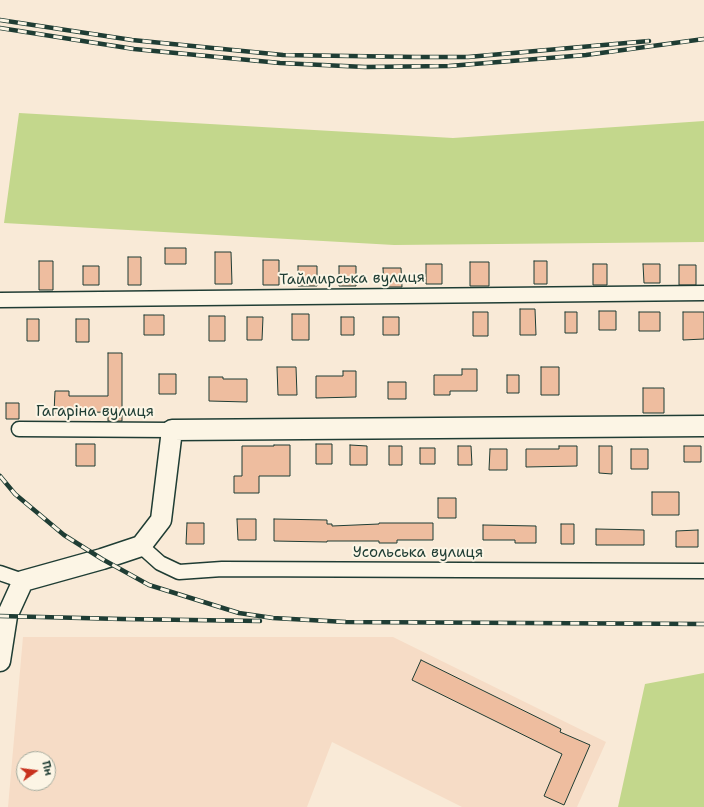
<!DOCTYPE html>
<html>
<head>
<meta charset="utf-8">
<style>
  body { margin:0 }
  #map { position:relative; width:704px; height:807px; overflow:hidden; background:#f9ead7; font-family:"Shantell Sans",sans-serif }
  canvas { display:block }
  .north { position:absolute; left:16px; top:751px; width:40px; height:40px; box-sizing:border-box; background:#fcf5e5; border:1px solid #a4ab9e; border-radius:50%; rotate:76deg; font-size:11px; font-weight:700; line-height:16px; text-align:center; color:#1f3d34 }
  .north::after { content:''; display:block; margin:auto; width:14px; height:18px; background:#c8321e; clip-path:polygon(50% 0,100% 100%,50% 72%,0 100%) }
</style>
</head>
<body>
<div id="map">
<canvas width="704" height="807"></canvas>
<div class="north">Пн</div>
</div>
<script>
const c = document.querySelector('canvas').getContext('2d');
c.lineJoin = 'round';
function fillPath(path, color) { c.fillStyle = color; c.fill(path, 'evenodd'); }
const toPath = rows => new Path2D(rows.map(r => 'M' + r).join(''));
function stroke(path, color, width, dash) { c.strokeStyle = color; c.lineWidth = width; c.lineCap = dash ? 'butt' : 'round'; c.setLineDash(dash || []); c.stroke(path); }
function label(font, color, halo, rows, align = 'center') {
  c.font = font + ' "Shantell Sans",sans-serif'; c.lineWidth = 4; c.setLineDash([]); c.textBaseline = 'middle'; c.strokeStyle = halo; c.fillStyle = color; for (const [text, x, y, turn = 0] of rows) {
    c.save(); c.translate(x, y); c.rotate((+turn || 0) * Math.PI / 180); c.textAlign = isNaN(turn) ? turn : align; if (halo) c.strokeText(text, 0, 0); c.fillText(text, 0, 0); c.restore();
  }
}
fillPath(toPath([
  [23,637,393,637,606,742,577,807,462,807,332,742,307,807,8,807],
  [24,759,48,759,48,783,24,783]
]), '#f6dcc6');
fillPath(toPath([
  [19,113,453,138,704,121,704,242,394,245,4,223],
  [704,673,704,807,618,807,645,684]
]), '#c3d78c');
const building = toPath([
  [165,248,186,248,186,264,165,264,165,248],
  [215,252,231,252,232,284,215,284,215,252],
  [128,257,141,257,141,285,128,285,128,257],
  [263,260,279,260,279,285,263,285,263,260],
  [39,261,53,261,53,290,39,290,39,261],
  [534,261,547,261,547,284,534,284,534,261],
  [470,262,489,262,489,286,470,286,470,262],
  [426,264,442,264,442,284,426,284,426,264],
  [593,264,607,264,607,285,593,285,593,264],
  [643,264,660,264,660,283,644,283,643,264],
  [679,265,696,265,696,285,679,285,679,265],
  [83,266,99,266,99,285,83,285,83,266],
  [298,266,317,266,317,286,298,286,298,266],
  [339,266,356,266,356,286,339,286,339,266],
  [383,268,401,268,402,287,384,287,383,268],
  [520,309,535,309,536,335,520,335,520,309],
  [599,311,616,311,616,330,599,330,599,311],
  [473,312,488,312,488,336,473,336,473,312],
  [565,312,577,312,577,333,565,333,565,312],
  [639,312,660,312,660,331,639,331,639,312],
  [683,312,704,312,704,339,683,340,683,312],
  [292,314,309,314,309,340,292,340,292,314],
  [144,315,164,315,164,335,144,335,144,315],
  [209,316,225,316,225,341,209,341,209,316],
  [247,317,263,317,262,340,247,340,247,317],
  [341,317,354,317,354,335,341,335,341,317],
  [383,317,399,317,399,335,383,335,383,317],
  [27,319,39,319,39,341,27,341,27,319],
  [76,319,89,319,89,342,76,342,76,319],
  [108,353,122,353,122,421,108,421,108,412,54,413,55,391,69,391,69,396,108,396,108,353],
  [277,367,296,367,297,395,278,395,277,367],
  [541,367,559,367,559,395,541,395,541,367],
  [462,369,477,369,477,391,450,391,450,395,434,395,434,375,462,375,462,369],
  [343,371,356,371,356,397,316,398,316,376,343,376,343,371],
  [159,374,176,374,176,394,159,394,159,374],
  [507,375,519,375,519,393,507,393,507,375],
  [209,377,223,377,223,379,247,379,247,402,209,401,209,377],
  [388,382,406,382,406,399,388,399,388,382],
  [643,388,664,388,664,413,643,413,643,388],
  [6,403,19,403,19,419,6,419,6,403],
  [76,444,95,444,95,466,76,466,76,444],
  [316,444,332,444,332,464,316,464,316,444],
  [274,445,290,445,290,476,259,476,259,493,234,493,234,476,242,476,242,446,274,446,274,445],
  [350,445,367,446,367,465,350,465,350,445],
  [389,446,402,446,402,465,389,465,389,446],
  [458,446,471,446,472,465,458,465,458,446],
  [559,446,577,446,577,466,526,467,526,449,559,449,559,446],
  [599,446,612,446,612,474,599,473,599,446],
  [684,446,701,446,701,462,684,462,684,446],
  [420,448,435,448,435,464,420,464,420,448],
  [490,449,507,449,507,470,489,470,490,449],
  [631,449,648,449,648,469,631,469,631,449],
  [652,492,679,492,679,515,652,515,652,492],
  [438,498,456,498,456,518,438,518,438,498],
  [237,519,256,519,256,540,238,540,237,519],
  [274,519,327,520,327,524,332,524,332,526,379,524,379,523,433,523,433,540,397,540,397,543,379,543,379,541,327,541,327,542,274,541,274,519],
  [187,523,204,523,204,544,186,544,187,523],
  [561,524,574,524,574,544,561,544,561,524],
  [483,525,536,526,536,543,515,543,515,540,483,540,483,525],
  [596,529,644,530,644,545,596,545,596,529],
  [698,530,698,547,676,547,676,531,698,530],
  [421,660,561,729,560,732,590,745,564,805,544,796,562,754,412,680,421,660]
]);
fillPath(building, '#eebd9f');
stroke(building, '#1f3d34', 1);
const street = toPath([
  [0,300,704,293],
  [19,429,172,430],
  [141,546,160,563,179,572,222,569,704,571],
  [0,573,23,581]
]);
const secondary = toPath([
  [0,661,7,616,23,581,102,559,141,546,161,520,172,430,704,426]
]);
stroke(street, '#1f3d34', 17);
stroke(secondary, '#1f3d34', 23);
stroke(street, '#fcf5e5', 14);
stroke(secondary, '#fcf5e5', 20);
const rail = toPath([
  [0,20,132,40,283,55,416,57,468,57,649,41],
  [0,28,134,49,280,63,365,67,449,66,586,55,704,39],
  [0,476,15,494,64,535,102,559,149,585,239,613,273,618,346,622,704,624],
  [0,616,122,619,260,621]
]);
stroke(rail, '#1f3d34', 4.5);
stroke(rail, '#fcf5e5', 3, [9]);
label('15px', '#1f3d34', '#fcf5e5', [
  ["Таймирська вулиця",352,279,-1],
  ["Гагаріна вулиця",95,412],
  ["Усольська вулиця",418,553]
]);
</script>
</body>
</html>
